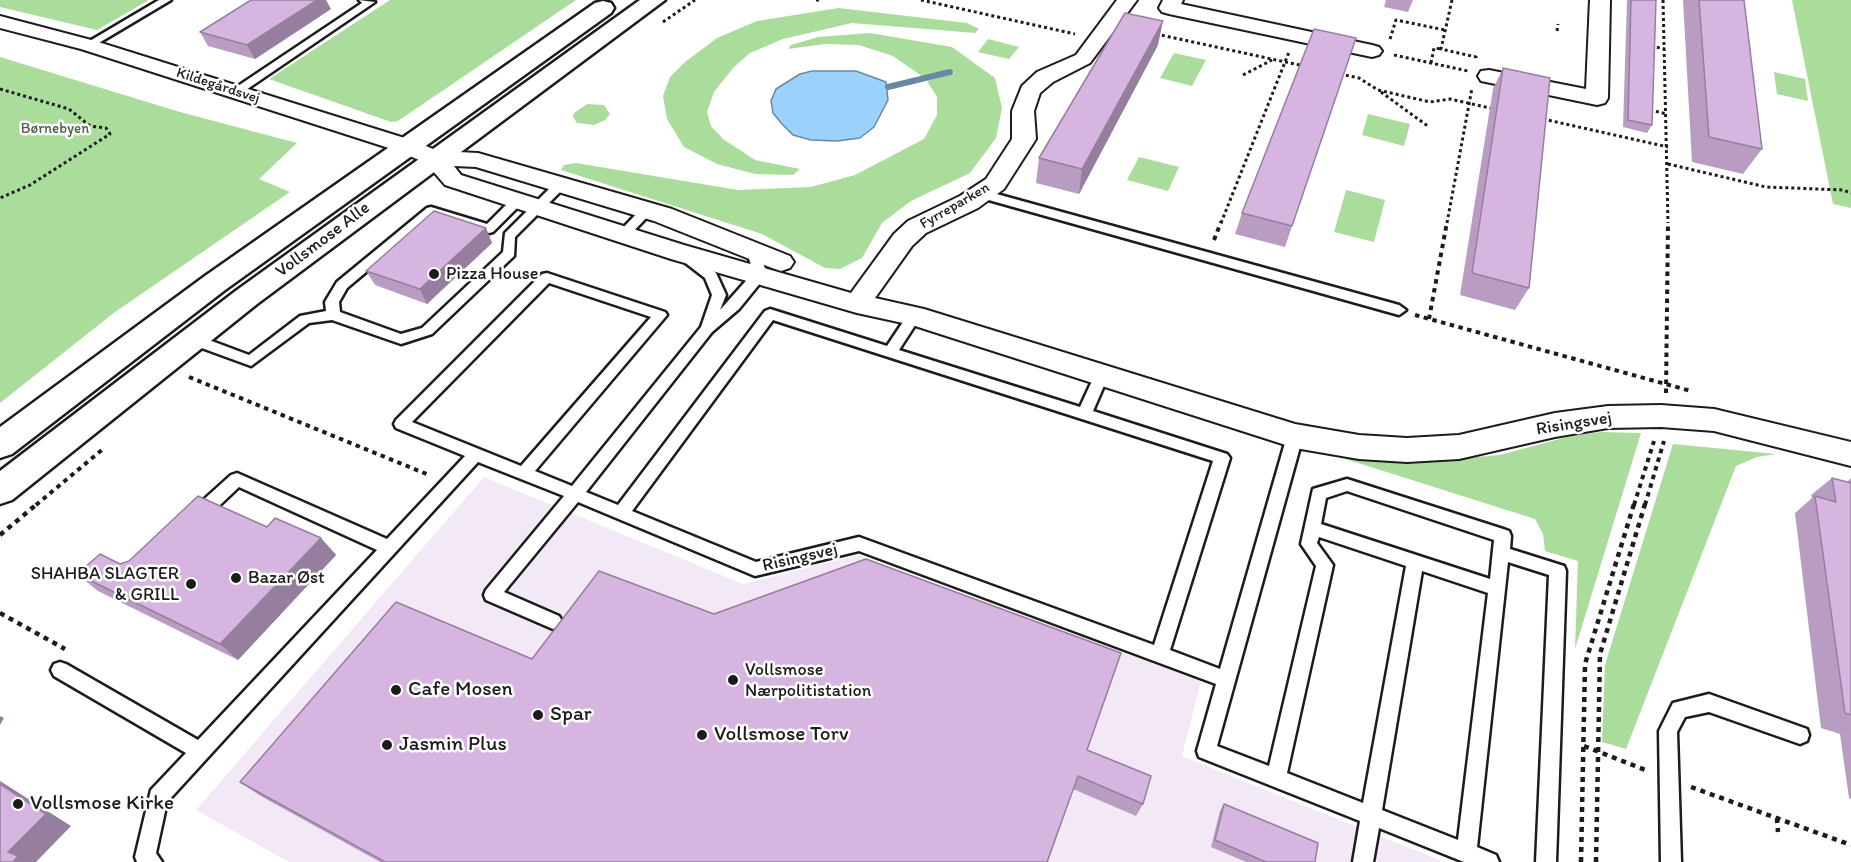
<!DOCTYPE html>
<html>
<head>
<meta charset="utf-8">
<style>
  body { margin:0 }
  canvas { display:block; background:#fff }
</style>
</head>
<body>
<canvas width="1851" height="862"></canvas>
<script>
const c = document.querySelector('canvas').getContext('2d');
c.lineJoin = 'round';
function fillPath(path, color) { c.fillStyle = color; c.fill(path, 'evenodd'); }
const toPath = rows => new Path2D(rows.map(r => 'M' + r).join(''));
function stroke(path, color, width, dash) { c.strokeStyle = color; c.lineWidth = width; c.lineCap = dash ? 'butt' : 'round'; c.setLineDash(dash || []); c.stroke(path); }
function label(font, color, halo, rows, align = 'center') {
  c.font = font + ' Itim,sans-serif'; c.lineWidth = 5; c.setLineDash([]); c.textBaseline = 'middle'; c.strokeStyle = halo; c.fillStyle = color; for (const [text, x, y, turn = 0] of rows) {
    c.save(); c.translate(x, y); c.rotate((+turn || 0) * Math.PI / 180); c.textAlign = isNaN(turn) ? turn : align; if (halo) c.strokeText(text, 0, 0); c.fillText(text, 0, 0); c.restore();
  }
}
fillPath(toPath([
  [484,477,743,584,858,555,1201,681,1182,756,1444,862,289,862,196,810]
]), '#f3e9f6');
fillPath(toPath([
  [0,0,149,0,97,30,0,7],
  [390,0,576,0,398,121,391,122,269,79],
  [1792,0,1851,0,1851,208,1833,204],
  [839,8,967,23,979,29,975,33,852,23,783,39,750,53,733,68,714,92,707,112,711,126,723,139,755,160,800,169,793,175,755,174,717,164,684,147,667,119,663,96,670,77,685,62,717,38,757,21],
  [870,33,952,47,995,78,1002,108,996,138,970,173,911,201,882,223,862,258,840,269,825,268,762,234,561,170,564,165,576,163,738,190,811,187,855,175,924,139,937,115,937,97,927,81,954,73,951,69,923,77,893,56,859,45,825,44,788,49,791,45,818,37],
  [988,39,1019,47,1009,59,978,52],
  [1174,53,1206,60,1192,86,1160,78],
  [0,57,180,112,297,143,259,179,290,192,115,312,0,403],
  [1774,72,1805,79,1808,101,1777,94],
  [587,104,604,105,610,114,605,120,594,125,577,123,573,117,574,113],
  [1368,114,1410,124,1404,146,1362,135],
  [1139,157,1179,167,1168,191,1127,180],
  [1346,190,1385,200,1374,242,1334,232],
  [1600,432,1641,433,1575,649,1578,561,1545,551,1543,534,1535,519,1336,456,1442,460,1500,455,1567,437],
  [1673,444,1776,454,1757,457,1736,466,1626,749,1602,742,1605,665]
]), '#aadc9c');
const water = toPath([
  [812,71,856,71,886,82,888,100,874,127,860,138,837,141,811,140,793,135,782,124,773,113,771,101,776,89,800,74,812,71]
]);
fillPath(water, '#9bd1fa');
stroke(water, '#6889a1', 1.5);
stroke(toPath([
  [888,87,950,72]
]), '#6889a1', 6);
const lane = toPath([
  [159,0,171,0,92,47,83,45,159,0],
  [359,0,375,2,240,94,232,94,232,90,362,3,359,0],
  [561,180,567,184,565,187,515,237,514,256,432,334,401,344,332,320,309,323,251,366,188,343,186,339,193,334,249,355,300,316,326,311,325,302,337,282,427,208,431,207,487,224,514,197,522,197,522,203,493,232,489,233,433,216,347,288,339,302,340,312,401,334,422,328,503,252,505,233,557,181,561,180],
  [982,190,1399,305,1406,310,1399,315,978,197,978,191,982,190],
  [647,206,651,207,651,213,627,238,619,238,619,232,643,207,647,206],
  [753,247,759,251,767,274,765,277,739,309,712,332,586,492,618,505,765,311,770,309,887,346,909,313,914,311,921,316,899,350,1080,407,1097,370,1107,370,1109,374,1093,411,1227,454,1230,458,1170,650,1220,669,1287,436,1290,432,1300,432,1303,436,1217,746,1269,766,1316,566,1301,544,1313,489,1347,479,1503,529,1509,531,1511,536,1510,549,1564,566,1566,571,1556,862,1536,862,1549,575,1508,562,1477,847,1496,855,1499,862,1464,862,1379,828,1373,862,1353,862,1360,821,1199,757,1197,751,1216,684,859,551,755,576,578,502,504,592,559,616,562,621,559,626,553,629,486,600,484,595,486,590,564,496,478,462,167,802,156,853,162,862,137,862,135,857,151,790,186,753,54,676,51,670,54,664,60,662,66,664,198,740,377,550,239,487,203,521,197,523,191,521,189,516,191,511,231,475,237,473,387,539,465,456,396,428,394,424,396,420,542,274,547,273,665,312,667,315,535,471,572,486,701,327,712,295,705,278,683,261,682,258,683,255,693,255,716,273,726,295,720,310,753,273,747,251,753,247],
  [549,283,651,317,521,466,412,422,549,283],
  [773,320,1213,461,1154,645,859,537,756,562,632,511,773,320],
  [1347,491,1494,540,1490,579,1321,524,1326,498,1347,491],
  [1319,537,1406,566,1363,803,1287,773,1333,565,1317,543,1319,537],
  [1422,571,1488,593,1458,840,1382,810,1422,571],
  [1709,694,1807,729,1809,735,1807,741,1800,744,1709,712,1685,717,1677,732,1681,862,1661,862,1659,731,1673,703,1709,694]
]);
const street = toPath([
  [1117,0,1137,0,1090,63,1053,82,1040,93,1034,111,1036,139,1004,189,978,208,926,233,912,246,875,298,924,309,1295,424,1359,435,1407,438,1459,435,1555,413,1608,406,1661,405,1714,409,1851,442,1851,466,1714,431,1661,427,1608,428,1555,437,1459,459,1407,462,1359,459,1295,448,912,325,857,313,671,259,445,185,426,163,398,151,81,49,0,28,0,16,95,41,414,141,438,151,478,153,672,209,790,256,794,262,790,268,781,271,772,268,654,221,476,167,454,166,461,175,684,245,851,293,894,234,908,221,960,196,986,179,1012,139,1012,111,1022,86,1037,72,1076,55,1117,0],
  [1163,0,1183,0,1181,4,1372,45,1379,47,1382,51,1379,55,1372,57,1169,14,1162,12,1159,8,1163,0],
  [1590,0,1610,0,1608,98,1605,103,1597,105,1481,81,1478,76,1481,71,1489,70,1586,89,1590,0]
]);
const secondary = toPath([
  [640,0,665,0,257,304,12,500,0,504,0,471,237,290,640,0],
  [603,1,611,3,614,8,611,13,225,290,12,454,0,458,0,427,205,276,595,3,603,1]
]);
stroke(lane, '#1c1c1c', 5);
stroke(street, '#1c1c1c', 4);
stroke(secondary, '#1c1c1c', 5);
stroke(toPath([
  [816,0,822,0],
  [921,0,1075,34],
  [1452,0,1441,49,1476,57,1476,60],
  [1663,0,1668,223],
  [663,22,695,0],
  [1557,31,1558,24],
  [1156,34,1304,66],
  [1390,39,1396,20,1445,30],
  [1651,46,1665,49],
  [1394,55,1468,71],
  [1431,63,1434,48,1441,49],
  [1340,74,1359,78,1378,90,1430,102,1450,99,1494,109],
  [1243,75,1272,60],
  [0,89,69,109,90,126,106,128,110,134,30,185,0,198],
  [1381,92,1429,127],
  [1650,110,1667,114],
  [1543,119,1668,147],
  [1668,164,1766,187,1843,190,1851,193],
  [1221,223,1289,52],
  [1447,223,1472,88]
]), '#1c1c1c', 3, [3, 3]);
stroke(toPath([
  [1214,240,1221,222],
  [1415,315,1691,391],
  [1429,319,1447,222],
  [189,377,429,475],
  [1666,393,1668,222],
  [36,505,103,449],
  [1634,505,1654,441],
  [1645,505,1664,441]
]), '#1c1c1c', 4, [4.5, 4.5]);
stroke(toPath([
  [0,535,37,504],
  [0,613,65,649],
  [1584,746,1648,771],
  [1691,787,1851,845],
  [1777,818,1778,832],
  [1581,862,1585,664,1634,504],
  [1596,862,1600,654,1645,504]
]), '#1c1c1c', 4.5, [5, 5]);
fillPath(lane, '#fff');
fillPath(street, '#fff');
fillPath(secondary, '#fff');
fillPath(toPath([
  [1386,0,1413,0,1408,12,1384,7],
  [1627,0,1656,0,1652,125,1647,133,1623,127],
  [1683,0,1744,0,1762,149,1743,174,1692,162],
  [331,9,255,59,208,46,200,32],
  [1356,38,1285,247,1235,234,1242,213],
  [1158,45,1079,194,1036,183,1039,158],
  [1503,68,1529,288,1515,310,1460,295,1493,89],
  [486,228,492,243,427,304,375,285,366,271],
  [1832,478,1847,482,1851,478,1851,799,1849,798,1840,734,1821,728,1795,513,1812,498,1811,495],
  [267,527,321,538,336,555,238,660,98,591,77,574],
  [714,614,1116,669,1087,750,1143,804,1136,816,1073,789,1048,862,380,862,259,795,240,782,532,659],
  [1224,804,1315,862,1246,862,1211,847,1220,811]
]), '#b89cc2');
fillPath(toPath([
  [317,0,326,0,331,9,255,59,247,45],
  [1163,21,1158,45,1079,194,1082,169],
  [486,228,492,243,427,304,420,289],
  [321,538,336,555,238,660,220,644],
  [0,716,4,718,0,725],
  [0,781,71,826,36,862,13,862,8,852]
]), '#967f9e');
const building = toPath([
  [251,0,317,0,247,45,200,32,251,0],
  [1631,0,1656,0,1652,125,1628,120,1631,0],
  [1699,0,1744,0,1762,149,1709,137,1699,0],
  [1125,13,1163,21,1082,169,1039,158,1125,13],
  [1314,29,1356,38,1292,226,1242,213,1314,29],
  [1503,68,1550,78,1529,288,1472,273,1503,68],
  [434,211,486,228,420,289,366,271,434,211],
  [1832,478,1851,483,1851,715,1845,713,1815,496,1836,502,1832,478],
  [198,496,267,527,275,518,321,538,220,644,77,574,100,554,120,564,129,561,198,496],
  [866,559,1121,653,1087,750,1151,776,1143,804,1078,776,1047,862,385,862,240,782,396,602,532,659,599,571,714,614,866,559],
  [0,784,46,814,8,852,18,856,13,862,0,862,0,784],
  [1224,804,1318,843,1315,862,1266,862,1215,840,1224,804]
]);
fillPath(building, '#d6b5e1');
stroke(building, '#967f9e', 1.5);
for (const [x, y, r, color] of [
  [434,274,6,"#1c1c1c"],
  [236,578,6,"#1c1c1c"],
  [191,584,6,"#1c1c1c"],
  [733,680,6,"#1c1c1c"],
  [396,690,6,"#1c1c1c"],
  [538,715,6,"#1c1c1c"],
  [702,735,6,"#1c1c1c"],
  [387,745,6,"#1c1c1c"],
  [18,804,6,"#1c1c1c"]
]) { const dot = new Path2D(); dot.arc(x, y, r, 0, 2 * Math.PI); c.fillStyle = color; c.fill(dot); stroke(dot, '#fff', 2); }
label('15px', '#1c1c1c', '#fff', [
  ["Kildegårdsvej",218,86,18],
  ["Fyrreparken",955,206,-30]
]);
label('15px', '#4e5f49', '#fff', [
  ["Børnebyen",55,129]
]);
label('18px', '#1c1c1c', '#fff', [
  ["Vollsmose Alle",323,240,-37],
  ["Risingsvej",1574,424,-9],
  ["Risingsvej",800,558,-13]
]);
label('18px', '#1c1c1c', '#fff', [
  ["Pizza House",446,274],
  ["SHAHBA SLAGTER",179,574,"right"],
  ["& GRILL",179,595,"right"],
  ["Bazar Øst",248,578],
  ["Vollsmose",745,670],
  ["Nærpolitistation",745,691]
], 'left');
label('21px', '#1c1c1c', '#fff', [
  ["Cafe Mosen",408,690],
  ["Spar",550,715],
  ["Vollsmose Torv",714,735],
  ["Jasmin Plus",399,745],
  ["Vollsmose Kirke",30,804]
], 'left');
</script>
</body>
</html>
